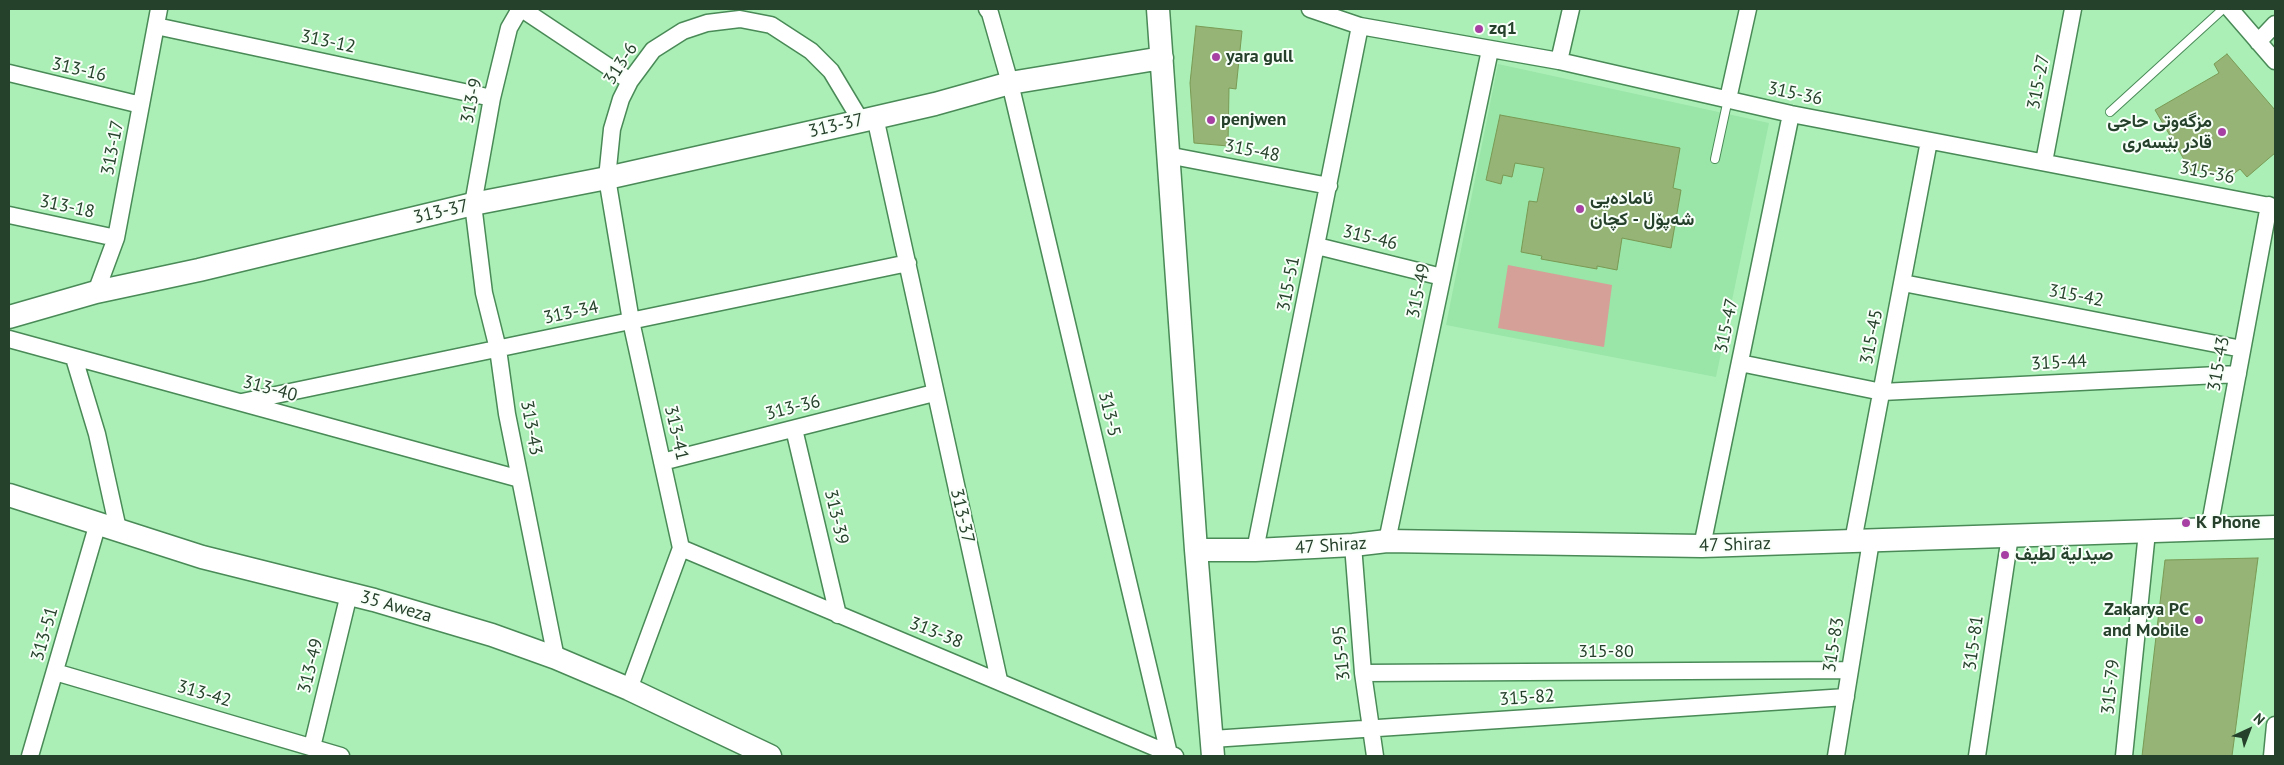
<!DOCTYPE html>
<html>
<head>
<meta charset="utf-8">
<style>
  body { margin:0 }
  #map { position:relative; width:2284px; height:765px; overflow:hidden; background:#abefb7; font-family:"PT Sans",sans-serif }
  canvas { display:block }
  .frame { position:absolute; inset:0; border:10px solid #26412b; pointer-events:none }
  .north { position:absolute; left:2224px; top:705px; width:50px; height:50px; -webkit-text-stroke:4px #f8fff9; paint-order:stroke; rotate:43deg; font-size:14px; font-weight:700; line-height:20px; text-align:center; color:#26412b }
  .north::after { content:''; display:block; margin:auto; width:18px; height:22px; background:#26412b; clip-path:polygon(50% 0,100% 100%,50% 72%,0 100%) }
</style>
</head>
<body>
<div id="map">
<canvas width="2284" height="765"></canvas>
<div class="frame"></div>
<div class="north">N</div>
</div>
<script>
const c = document.querySelector('canvas').getContext('2d');
c.lineJoin = 'round';
function fillPath(path, color) { c.fillStyle = color; c.fill(path, 'evenodd'); }
const toPath = rows => new Path2D(rows.map(r => 'M' + r).join(''));
function stroke(path, color, width, dash) { c.strokeStyle = color; c.lineWidth = width; c.lineCap = dash ? 'butt' : 'round'; c.setLineDash(dash || []); c.stroke(path); }
function label(font, color, halo, rows, align = 'center') {
  c.font = font + ' "PT Sans",Vazirmatn,sans-serif'; c.lineWidth = 4; c.setLineDash([]); c.textBaseline = 'middle'; c.strokeStyle = halo; c.fillStyle = color; for (const [text, x, y, turn = 0] of rows) {
    c.save(); c.translate(x, y); c.rotate((+turn || 0) * Math.PI / 180); c.textAlign = isNaN(turn) ? turn : align; if (halo) c.strokeText(text, 0, 0); c.fillText(text, 0, 0); c.restore();
  }
}
fillPath(toPath([
  [1498,64,1769,123,1716,377,1446,325]
]), '#9ae5a8');
fillPath(toPath([
  [1508,265,1612,285,1604,347,1498,328]
]), '#d5a097');
const building = toPath([
  [1196,26,1242,31,1236,89,1229,88,1228,146,1194,143,1190,83,1196,26],
  [2227,54,2275,110,2275,153,2247,177,2240,169,2232,175,2222,167,2209,175,2199,170,2192,173,2155,110,2219,73,2214,64,2227,54],
  [1500,115,1680,148,1673,188,1681,190,1671,248,1622,238,1617,270,1597,266,1597,269,1541,259,1542,256,1521,252,1529,201,1537,202,1544,168,1515,163,1512,177,1503,175,1501,184,1486,180,1500,115],
  [2258,558,2232,756,2142,756,2165,560,2258,558]
]);
fillPath(building, '#95b475');
stroke(building, '#799a54', 1);
const lane = toPath([
  [2110,112,2223,9],
  [1715,159,1728,99]
]);
const street = toPath([
  [520,9,509,28,492,98,473,204,484,293,498,349,507,414,556,658],
  [522,9,630,81],
  [987,9,990,13,1010,83,1169,754],
  [1310,9,1360,26,1559,61,1791,114,2275,207],
  [2230,9,2275,61],
  [156,26,492,98],
  [2258,42,2275,24],
  [1559,61,1571,9],
  [9,73,141,105],
  [1728,99,1748,9],
  [875,117,999,680],
  [1167,155,1329,186],
  [2044,162,2073,9],
  [9,215,116,238],
  [1317,246,1442,277],
  [1903,283,2242,349],
  [96,292,116,238,159,9],
  [9,339,520,479],
  [74,358,97,434,118,529],
  [1740,363,1882,392,2238,374],
  [242,402,908,263],
  [794,429,838,615],
  [662,462,934,393],
  [2209,529,2269,205],
  [1387,541,1490,50],
  [1853,541,1929,141],
  [1353,545,1363,673,1375,756],
  [1702,546,1791,114],
  [681,548,1175,756],
  [1255,550,1360,26],
  [55,672,341,756],
  [1363,673,1850,670],
  [629,689,681,548,631,321,607,178,612,129,621,99,630,81,653,50,683,31,707,23,740,19,771,25,811,51,831,71,861,121],
  [1212,739,1846,697],
  [312,747,349,594],
  [30,756,98,523],
  [1836,756,1871,541],
  [1977,756,2010,536],
  [2124,756,2147,532],
  [2272,756,2275,725]
]);
const secondary = toPath([
  [1158,9,1196,550,1213,756],
  [9,317,96,292,199,270,473,204,607,178,861,121,935,104,1010,83,1162,58],
  [9,495,202,557,374,600,492,635,556,658,629,689,770,756],
  [1196,550,1255,550,1353,545,1387,541,1702,546,2275,527]
]);
stroke(lane, '#498a57', 10);
stroke(street, '#498a57', 19);
stroke(secondary, '#498a57', 25);
stroke(lane, '#fff', 8);
stroke(street, '#fff', 16);
stroke(secondary, '#fff', 22);
for (const [x, y, r, color] of [
  [1479,29,5,"#a740a3"],
  [1216,57,5,"#a740a3"],
  [1211,120,5,"#a740a3"],
  [2222,132,5,"#a740a3"],
  [1580,209,5,"#a740a3"],
  [2186,523,5,"#a740a3"],
  [2005,555,5,"#a740a3"],
  [2199,620,5,"#a740a3"]
]) { const dot = new Path2D(); dot.arc(x, y, r, 0, 2 * Math.PI); c.fillStyle = color; c.fill(dot); stroke(dot, '#f8fff9', 2); }
label('bold 18px', '#26412b', '#f8fff9', [
  ["zq1",1489,29],
  ["yara gull",1226,57],
  ["penjwen",1221,120],
  ["مزگەوتی حاجی",2212,122,"right"],
  ["قادر بێسەری",2212,143,"right"],
  ["ئامادەیی",1590,199],
  ["شەپۆل - کچان",1590,220],
  ["K Phone",2196,523],
  ["صیدلیة لطیف",2015,555],
  ["Zakarya PC",2189,610,"right"],
  ["and Mobile",2189,631,"right"]
], 'left');
label('18px', '#26412b', '#f8fff9', [
  ["313-12",328,42,12],
  ["313-6",621,64,-57],
  ["313-16",79,70,13],
  ["315-27",2039,82,-79],
  ["315-36",1795,94,12],
  ["313-9",472,101,-78],
  ["313-37",836,126,-13],
  ["313-17",113,148,-79],
  ["315-48",1252,151,11],
  ["315-36",2207,173,11],
  ["313-18",67,207,12],
  ["313-37",441,212,-13],
  ["315-46",1370,238,14],
  ["315-51",1289,284,-79],
  ["315-49",1419,291,-78],
  ["315-42",2076,296,11],
  ["313-34",571,313,-12],
  ["315-47",1727,326,-78],
  ["315-45",1872,337,-79],
  ["315-44",2059,363,-3],
  ["315-43",2219,364,-80],
  ["313-40",270,389,15],
  ["313-36",793,408,-14],
  ["313-5",1109,414,77],
  ["313-43",531,428,80],
  ["313-41",676,433,77],
  ["313-37",962,516,77],
  ["313-39",836,517,77],
  ["47 Shiraz",1735,545,-2],
  ["47 Shiraz",1331,546,-4],
  ["35 Aweza",396,607,16],
  ["313-38",936,633,22],
  ["313-51",45,634,-74],
  ["315-81",1974,643,-82],
  ["315-83",1834,645,-81],
  ["315-80",1606,652],
  ["315-95",1342,653,-95],
  ["313-49",311,666,-76],
  ["315-79",2111,687,-84],
  ["313-42",204,694,16],
  ["315-82",1527,698,-4]
]);
</script>
</body>
</html>
